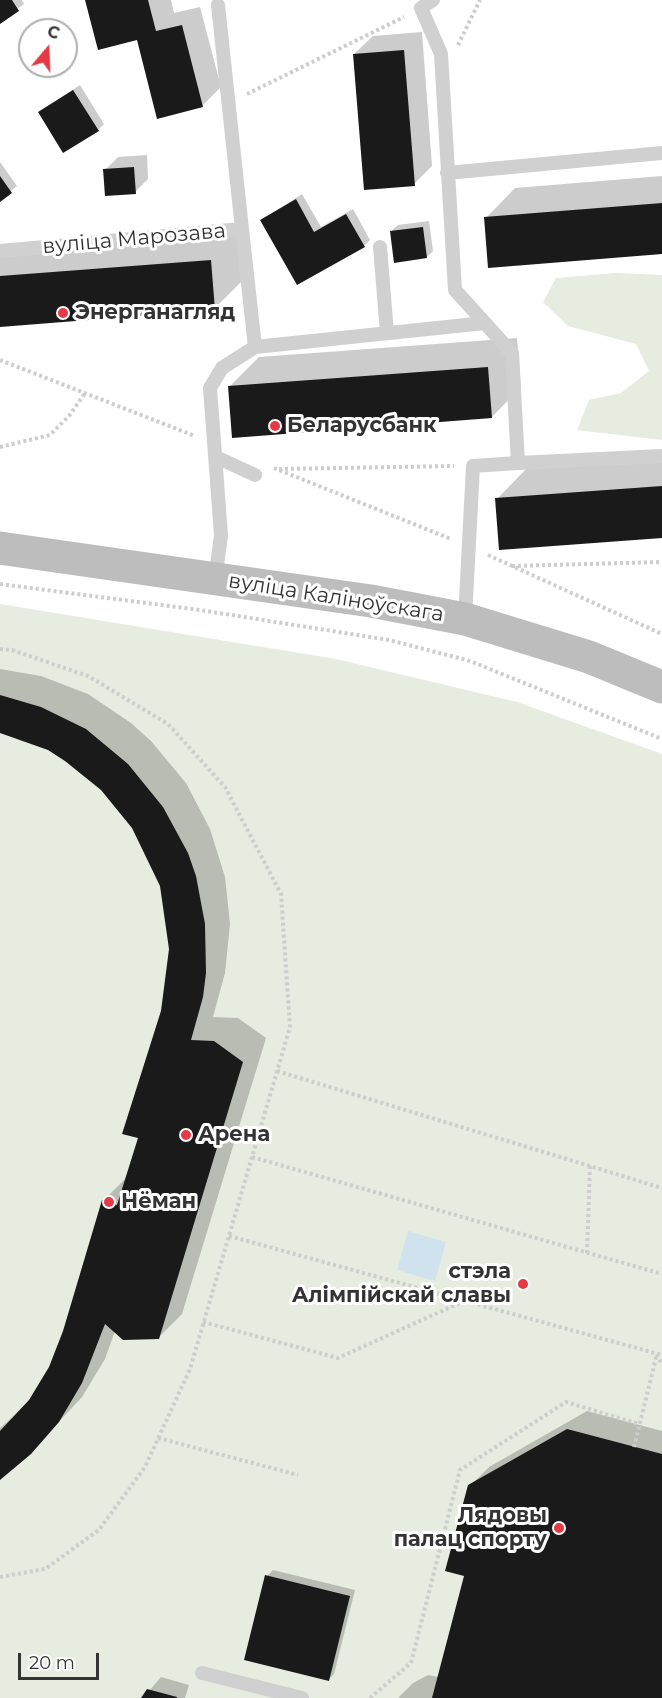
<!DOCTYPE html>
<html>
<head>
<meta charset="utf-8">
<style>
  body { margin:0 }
  #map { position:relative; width:662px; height:1698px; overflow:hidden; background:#fff; font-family:Montserrat,sans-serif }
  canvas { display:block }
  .north { position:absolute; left:18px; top:18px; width:60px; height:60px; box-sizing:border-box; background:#fff; border:2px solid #adadad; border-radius:50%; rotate:19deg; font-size:16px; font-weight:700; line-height:24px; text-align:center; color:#333 }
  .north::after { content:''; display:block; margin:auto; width:21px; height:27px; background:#e63946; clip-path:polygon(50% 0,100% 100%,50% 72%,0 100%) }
  .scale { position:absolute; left:18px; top:1653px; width:81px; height:27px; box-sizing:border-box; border:3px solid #333; border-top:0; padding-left:8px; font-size:18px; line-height:21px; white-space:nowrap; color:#333; -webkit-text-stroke:4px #fff; paint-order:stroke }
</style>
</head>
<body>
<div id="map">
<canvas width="662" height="1698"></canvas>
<div class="north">С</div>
<div class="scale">20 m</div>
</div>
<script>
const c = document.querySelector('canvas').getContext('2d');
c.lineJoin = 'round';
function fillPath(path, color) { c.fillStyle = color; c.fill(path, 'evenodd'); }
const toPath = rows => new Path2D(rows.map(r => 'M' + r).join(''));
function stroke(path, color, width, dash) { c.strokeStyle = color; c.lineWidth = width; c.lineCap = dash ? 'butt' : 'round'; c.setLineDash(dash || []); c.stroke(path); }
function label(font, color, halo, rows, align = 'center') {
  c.font = font + ' Montserrat,sans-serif'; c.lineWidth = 6; c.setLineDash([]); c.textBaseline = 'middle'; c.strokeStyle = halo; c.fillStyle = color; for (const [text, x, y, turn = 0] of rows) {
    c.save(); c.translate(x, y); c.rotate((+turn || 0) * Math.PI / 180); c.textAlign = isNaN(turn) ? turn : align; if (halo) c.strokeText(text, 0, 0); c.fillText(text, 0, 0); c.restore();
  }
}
fillPath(toPath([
  [615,273,662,275,662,440,577,430,589,400,621,393,649,371,636,344,568,326,543,302,556,278],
  [0,604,336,659,517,702,662,754,662,1698,0,1698]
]), '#e6ecdf');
fillPath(toPath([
  [408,1231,446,1242,435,1281,397,1270]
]), '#cfe2ee');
fillPath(toPath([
  [0,0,22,0,24,4,0,22],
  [87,0,171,0,174,13,200,7,221,87,202,106,138,38],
  [422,32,432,166,414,184,354,54,373,36],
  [80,85,104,124,98,130,39,112],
  [147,155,148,179,135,192,105,170,118,157],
  [0,162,17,186,0,200],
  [662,176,662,253,486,218,515,188],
  [302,194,321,227,353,209,370,240,364,246,262,220],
  [429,221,433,251,427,257,391,231,398,225],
  [240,231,244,279,214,309,0,326,0,250],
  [517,338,521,387,492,417,229,387,259,357],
  [662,459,662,536,497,499,526,469],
  [0,669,41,676,88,694,131,723,151,741,186,783,210,829,225,877,230,924,225,973,213,1017,238,1018,266,1038,182,1314,158,1338,115,1331,105,1359,82,1397,30,1453,0,1478,0,1428,30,1401,50,1367,64,1332,103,1201,127,1177,140,1137,124,1133,167,991,171,949,161,886,133,827,103,789,66,759,48,749,0,732],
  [587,1411,662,1431,662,1698,398,1698,413,1683,428,1675,439,1677,466,1575,470,1486,489,1467],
  [273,1570,355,1590,334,1674,328,1680,267,1576],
  [161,1677,189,1685,185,1698,143,1698]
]), '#0003');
fillPath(toPath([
  [0,0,12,0,19,11,0,24],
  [85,0,148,0,156,31,182,25,203,107,157,119,137,40,98,50],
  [404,50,415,186,364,190,353,54],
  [73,90,99,131,63,153,38,112],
  [134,167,136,194,105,196,103,169],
  [0,176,12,193,0,202],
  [296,199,314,232,346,214,365,247,297,285,260,220],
  [662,203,662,254,488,268,484,217],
  [423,227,427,258,394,263,390,231],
  [211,260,215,310,0,327,0,276],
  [488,367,492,418,232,438,228,386],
  [662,486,662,538,499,550,495,498],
  [0,695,41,707,86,729,128,764,163,807,188,853,196,876,205,924,206,973,203,997,191,1040,214,1041,243,1062,159,1339,123,1340,105,1324,82,1383,59,1422,31,1454,0,1480,0,1431,29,1400,49,1367,63,1331,102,1200,117,1205,138,1138,122,1134,161,1011,169,949,160,886,132,828,101,790,65,761,48,750,0,733],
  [567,1429,662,1454,662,1698,432,1698,464,1576,445,1571,468,1485],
  [265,1575,350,1596,329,1681,244,1660],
  [147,1689,177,1697,177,1698,141,1698]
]), '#1a1a1a');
stroke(toPath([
  [458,45,480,0],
  [247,94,404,17],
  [0,360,195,436],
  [0,447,50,435,69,416,85,393],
  [274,468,451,539],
  [279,469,454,466],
  [488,555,662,634],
  [512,566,662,562],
  [0,584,200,610,389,640,470,661,662,739],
  [0,649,12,650,88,676,168,724,225,787,281,894,290,1027,190,1369,145,1467,99,1530,45,1569,0,1577],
  [277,1071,662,1188],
  [252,1157,662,1274],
  [229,1236,662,1355],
  [587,1253,590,1166],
  [203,1322,338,1358,464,1301],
  [657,1354,662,1364],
  [158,1438,298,1475],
  [634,1447,657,1354],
  [370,1698,411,1663,460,1470,566,1402,639,1424]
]), '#cdcdcd', 4, [3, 3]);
stroke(toPath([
  [433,0,421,8,441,54,455,290,512,353,518,463,473,466,465,619],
  [218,5,242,229],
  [447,173,662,153],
  [380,247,387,333],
  [0,251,242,229,255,347,485,323],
  [216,457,255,475],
  [518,463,662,456],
  [215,580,221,535,210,388,222,368,255,347],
  [202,1673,302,1698]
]), '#d0d0d0', 14);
stroke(toPath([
  [0,548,371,601,465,619,589,657,662,687]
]), '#bdbdbd', 33);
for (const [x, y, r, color] of [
  [63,313,6,"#e63946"],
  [275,426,6,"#e63946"],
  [186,1135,6,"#e63946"],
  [109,1202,6,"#e63946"],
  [523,1284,6,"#e63946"],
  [559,1528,6,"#e63946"]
]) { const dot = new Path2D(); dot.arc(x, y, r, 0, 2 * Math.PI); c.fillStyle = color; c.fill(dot); stroke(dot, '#fff', 2); }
label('21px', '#333', '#fff', [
  ["вуліца Марозава",134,239,-5],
  ["вуліца Каліноўскага",336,598,9]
]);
label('bold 21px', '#333', '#fff', [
  ["Энерганагляд",75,313],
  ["Беларусбанк",287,426],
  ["Арена",198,1135],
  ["Нёман",121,1202],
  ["стэла",511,1272,"right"],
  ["Алімпійскай славы",511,1296,"right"],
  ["Лядовы",547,1516,"right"],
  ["палац спорту",547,1540,"right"]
], 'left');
</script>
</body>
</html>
